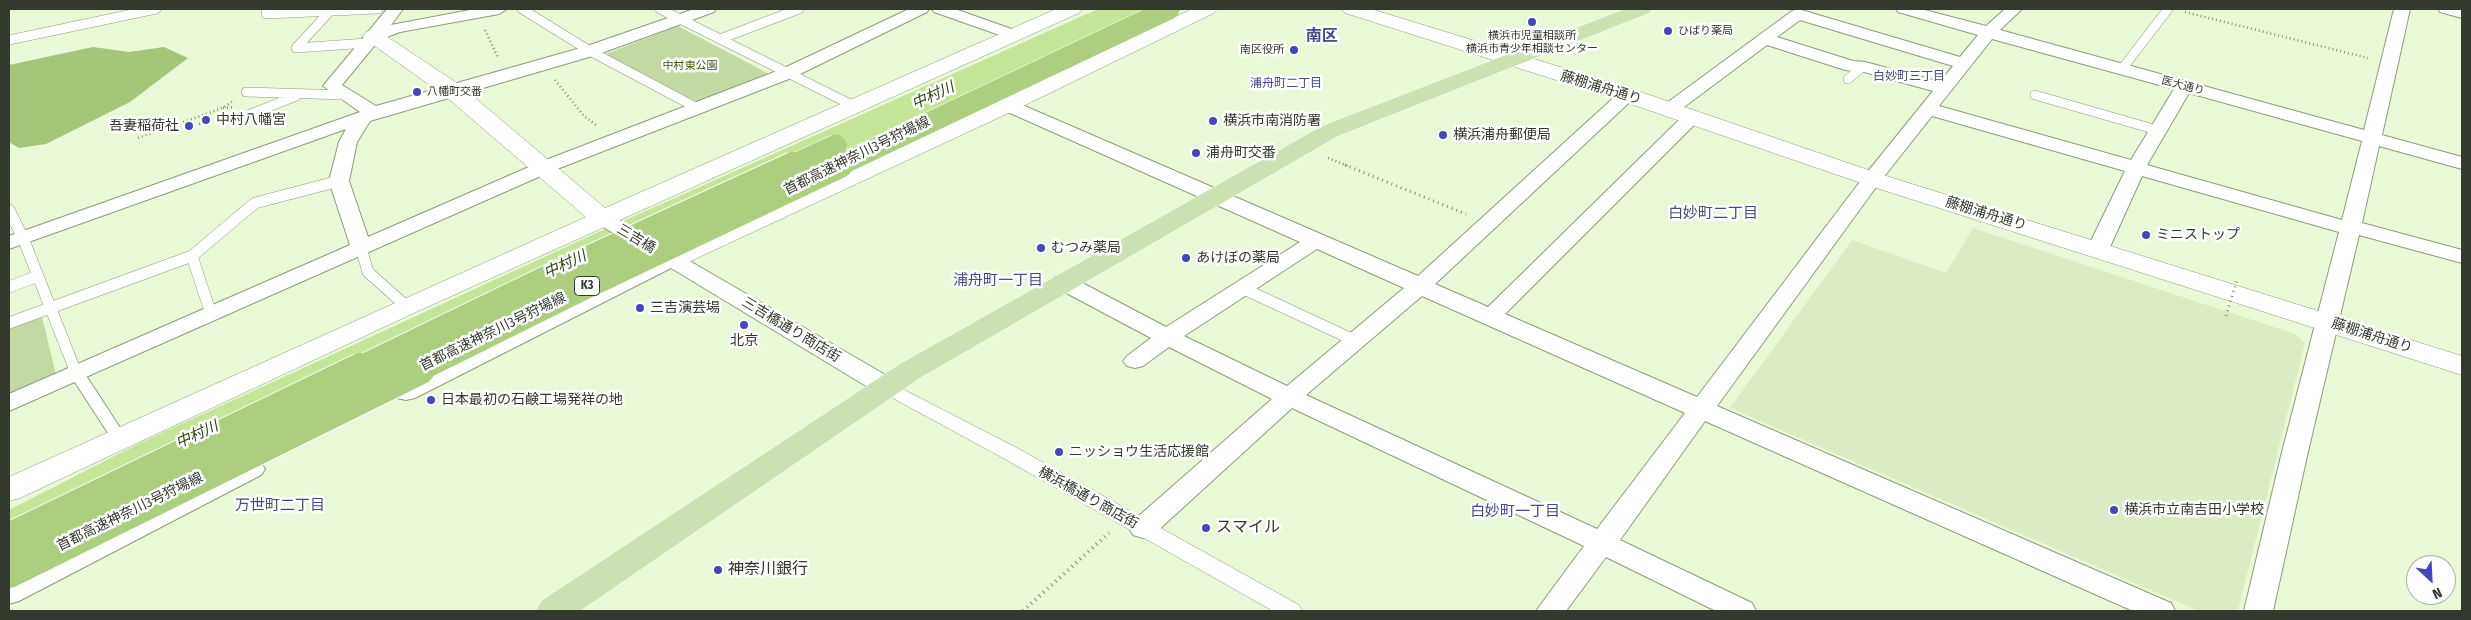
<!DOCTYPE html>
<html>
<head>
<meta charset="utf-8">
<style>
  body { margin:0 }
  #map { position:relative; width:2471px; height:620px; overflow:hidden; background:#e9f8d7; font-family:"Fira Sans Condensed",sans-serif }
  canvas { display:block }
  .frame { position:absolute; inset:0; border:10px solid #34392d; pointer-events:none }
  .north { position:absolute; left:2406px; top:555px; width:50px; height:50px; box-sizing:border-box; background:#fff; border:1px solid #aeb0ab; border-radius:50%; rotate:155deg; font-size:14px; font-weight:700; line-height:20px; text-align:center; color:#34392d }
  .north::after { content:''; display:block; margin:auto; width:18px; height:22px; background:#4645bb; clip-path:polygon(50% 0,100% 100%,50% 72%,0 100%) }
</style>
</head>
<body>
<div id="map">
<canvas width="2471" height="620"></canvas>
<div class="frame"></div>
<div class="north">N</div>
</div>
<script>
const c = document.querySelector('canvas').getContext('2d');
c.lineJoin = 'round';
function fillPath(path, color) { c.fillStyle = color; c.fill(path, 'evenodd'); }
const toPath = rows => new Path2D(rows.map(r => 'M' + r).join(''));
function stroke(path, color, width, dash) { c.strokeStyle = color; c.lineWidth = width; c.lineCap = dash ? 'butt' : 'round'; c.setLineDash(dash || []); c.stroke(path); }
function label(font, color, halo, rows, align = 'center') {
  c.font = font + ' "Fira Sans Condensed","Noto Sans JP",sans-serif'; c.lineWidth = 5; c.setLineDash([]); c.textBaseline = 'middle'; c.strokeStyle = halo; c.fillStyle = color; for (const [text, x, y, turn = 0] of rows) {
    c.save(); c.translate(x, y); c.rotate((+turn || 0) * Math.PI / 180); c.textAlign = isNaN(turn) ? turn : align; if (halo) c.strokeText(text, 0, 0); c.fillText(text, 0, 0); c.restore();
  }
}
fillPath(toPath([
  [1973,228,2295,334,2305,343,2238,611,2199,611,1730,408,1852,240,1946,273]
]), '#dbecc5');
fillPath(toPath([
  [678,26,771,75,701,104,603,55],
  [42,317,56,375,9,395,9,329]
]), '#c2daa2');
fillPath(toPath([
  [93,47,129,52,164,47,188,58,130,102,46,144,19,148,9,142,9,65]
]), '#a5c578');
fillPath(toPath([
  [1098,9,1176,9,9,573,9,510,138,444,592,235]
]), '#c4e597');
const serviceFar2 = toPath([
  [267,9,266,14,378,9],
  [332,9,296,48,367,43],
  [522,9,590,51,699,109],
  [660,9,854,106],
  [720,39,799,9],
  [9,40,156,9],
  [2122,69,2168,9],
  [1848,79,1860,69,1851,66],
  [246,92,347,95],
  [2035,95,2157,130],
  [251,114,296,96]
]);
const serviceFar1 = toPath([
  [9,210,23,238,75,370],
  [361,248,368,272,406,306],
  [192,256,211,314],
  [9,287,38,276],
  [1242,288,1356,341],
  [9,323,192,256,255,203,339,181]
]);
const service = toPath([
  [74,369,119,438]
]);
const pedestrian = toPath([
  [885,380,1017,448,1299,605,1302,611,1273,611,1003,458,878,390,876,386,878,382,885,380]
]);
const minor = toPath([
  [387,9,403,9,391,25,475,9,507,9,499,14,400,32,379,40,342,85,376,106,584,47,694,9,716,9,714,12,596,55,370,121,357,142,349,181,368,237,538,163,782,69,909,9,929,9,927,12,794,77,552,171,9,411,9,394,350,245,329,181,339,142,346,129,9,249,9,236,360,112,323,86,387,9],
  [932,9,955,9,1020,32,1022,35,1020,38,1008,38,934,12,932,9],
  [1798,9,1960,57,1978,35,1898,12,1896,9,1921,9,1986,26,2005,9,2022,9,2000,30,2364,130,2394,9,2410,9,2382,135,2462,157,2462,169,2379,146,2362,223,2462,250,2462,263,2359,235,2307,456,2273,611,2244,611,2281,456,2339,232,2142,176,2109,249,2105,253,2098,255,2091,253,2087,249,2125,171,1932,116,1879,183,1717,406,2171,603,2175,611,2133,611,1705,421,1620,540,1752,603,1756,611,1716,611,1606,557,1566,611,1536,611,1584,546,1292,408,1153,535,1143,538,1133,535,1129,528,1133,521,1272,399,1169,347,1143,366,1135,368,1127,366,1123,361,1127,356,1151,338,1055,287,1052,282,1055,277,1063,275,1071,277,1166,327,1300,242,1001,109,998,105,1001,101,1013,101,1418,276,1621,91,1633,91,1636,95,1633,99,1435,284,1488,307,1686,113,1698,113,1701,117,1698,121,1505,314,1697,397,1865,175,1933,91,1864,72,1845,70,1767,45,1676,113,1664,113,1661,109,1664,105,1792,11,1798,9],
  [1800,20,1953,66,1940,82,1865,62,1853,61,1777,37,1800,20],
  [1992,39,2174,89,2131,160,1939,106,1992,39],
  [2189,93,2362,141,2342,220,2147,165,2189,93],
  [1317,249,1404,288,1287,386,1184,336,1317,249],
  [1422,296,1685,413,1597,529,1306,395,1422,296],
  [2438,9,2462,9,2462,18,2440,12,2438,9],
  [602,212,609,214,894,380,897,386,894,392,885,394,876,392,671,268,415,398,406,400,397,398,394,392,397,386,656,259,595,222,592,218,595,214,602,212],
  [252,460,261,463,265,469,261,475,19,601,9,604,9,580,252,460]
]);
const tertiary = toPath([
  [1056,9,1082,9,1079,13,416,312,20,498,9,501,9,477,586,217,444,95,366,40,363,36,366,32,373,30,380,32,460,85,605,208,1056,9],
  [1192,9,1217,9,1214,13,1015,110,680,266,671,268,662,266,658,260,662,254,999,100,1192,9],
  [1342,9,1371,9,1635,90,1880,174,2462,356,2462,375,1864,184,1619,100,1345,13,1342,9]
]);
const primary = toPath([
  [1625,9,1652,9,1649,13,1338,136,920,378,580,611,536,611,541,601,900,364,1322,126,1625,9]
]);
stroke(serviceFar2, '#8e9c7d', 10);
stroke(serviceFar1, '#8e9c7d', 12);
stroke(service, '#8e9c7d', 15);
stroke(pedestrian, '#8e9c7d', 1);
stroke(minor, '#8e9c7d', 2);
stroke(tertiary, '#8e9c7d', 1);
stroke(primary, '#fff', 1);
stroke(toPath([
  [2185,12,2368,58],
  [485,30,498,58],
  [555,80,584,116,596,125],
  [223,108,235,107],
  [199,124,208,121,203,115],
  [138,138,223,108,233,101],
  [1328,158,1348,166]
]), '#87907b', 2.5, [1, 3]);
stroke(toPath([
  [1345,165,1466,214]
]), '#87907b', 3, [1, 4]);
stroke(toPath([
  [1023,611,1109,533]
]), '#87907b', 4, [1, 4.5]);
stroke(serviceFar2, '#fff', 9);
stroke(serviceFar1, '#fff', 11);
stroke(service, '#fff', 13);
fillPath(pedestrian, '#fff');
fillPath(minor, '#fff');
fillPath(tertiary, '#fff');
fillPath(primary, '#cde2b2');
const motorwayBridgeFar2 = toPath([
  [790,166,836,145],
  [838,166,1169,9]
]);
const motorwayBridgeFar1 = toPath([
  [358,370,573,266,793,165],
  [416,370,579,289,840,165]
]);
const motorwayBridge = toPath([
  [9,539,361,369],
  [9,572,419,369]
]);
stroke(motorwayBridgeFar2, '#fff', 22, []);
stroke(motorwayBridgeFar1, '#fff', 28, []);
stroke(motorwayBridge, '#fff', 34, []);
stroke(toPath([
  [2226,316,2237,280]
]), '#87907b', 3, [1, 4]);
stroke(motorwayBridgeFar2, '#acce7e', 21);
stroke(motorwayBridgeFar1, '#acce7e', 26);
stroke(motorwayBridge, '#acce7e', 32);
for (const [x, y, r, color] of [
  [1532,22,5,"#4645bb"],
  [1668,31,5,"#4645bb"],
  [1294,50,5,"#4645bb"],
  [417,92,5,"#4645bb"],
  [206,120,5,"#4645bb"],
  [1213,121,5,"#4645bb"],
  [189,126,5,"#4645bb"],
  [1443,135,5,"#4645bb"],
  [1196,153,5,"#4645bb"],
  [2146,235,5,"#4645bb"],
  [1041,248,5,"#4645bb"],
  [1186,258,5,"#4645bb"],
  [640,308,5,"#4645bb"],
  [744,325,5,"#4645bb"],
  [431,400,5,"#4645bb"],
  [1059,452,5,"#4645bb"],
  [2114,510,5,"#4645bb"],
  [1206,528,5,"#4645bb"],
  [718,570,5,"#4645bb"]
]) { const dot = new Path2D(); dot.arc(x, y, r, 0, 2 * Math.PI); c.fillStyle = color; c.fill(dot); stroke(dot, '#fff', 2); }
label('11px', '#34392d', '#fff', [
  ["ひばり薬局",1678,31],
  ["横浜市児童相談所",1532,36,"center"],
  ["横浜市青少年相談センター",1532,49,"center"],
  ["南区役所",1284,50,"right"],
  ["八幡町交番",427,92]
], 'left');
label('11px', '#415c06', '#fff', [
  ["中村東公園",690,66]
]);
label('11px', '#34392d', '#fff', [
  ["医大通り",2183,86,15]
]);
label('12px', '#454b88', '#fff', [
  ["白妙町三丁目",1909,77],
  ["浦舟町二丁目",1286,84]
]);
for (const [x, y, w] of [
  [587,286,25]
]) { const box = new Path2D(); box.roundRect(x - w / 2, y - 9.5, w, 19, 4); c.fillStyle = '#fff'; c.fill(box); stroke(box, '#34392d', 1); }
label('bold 12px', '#34392d', null, [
  ["K3",587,286]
]);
label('14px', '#34392d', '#fff', [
  ["藤棚浦舟通り",1601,88,17],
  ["首都高速神奈川3号狩場線",857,156,-26],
  ["藤棚浦舟通り",1986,214,17],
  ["三吉橋",636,239,31],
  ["三吉橋通り商店街",791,330,31],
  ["首都高速神奈川3号狩場線",493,332,-26],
  ["藤棚浦舟通り",2372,336,18],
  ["横浜橋通り商店街",1088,498,29],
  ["首都高速神奈川3号狩場線",130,512,-26]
]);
label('14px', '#34392d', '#fff', [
  ["中村八幡宮",216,120],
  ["横浜市南消防署",1223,121],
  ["吾妻稲荷社",179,126,"right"],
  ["横浜浦舟郵便局",1453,135],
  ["浦舟町交番",1206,153],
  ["ミニストップ",2156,235],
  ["むつみ薬局",1051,248],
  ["あけぼの薬局",1196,258],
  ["三吉演芸場",650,308],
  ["北京",744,341,"center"],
  ["日本最初の石鹸工場発祥の地",441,400],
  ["ニッショウ生活応援館",1069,452],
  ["横浜市立南吉田小学校",2124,510]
], 'left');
label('italic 15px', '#2e4209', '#fff', [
  ["中村川",933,96,-25],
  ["中村川",565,265,-25],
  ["中村川",197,435,-25]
]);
label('15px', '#454b88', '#fff', [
  ["白妙町二丁目",1713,214],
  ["浦舟町一丁目",998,281],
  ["万世町二丁目",280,506],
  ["白妙町一丁目",1515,512]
]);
label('bold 16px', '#454b88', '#fff', [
  ["南区",1322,37]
]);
label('16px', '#34392d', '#fff', [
  ["スマイル",1216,528],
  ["神奈川銀行",728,570]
], 'left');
</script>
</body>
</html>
